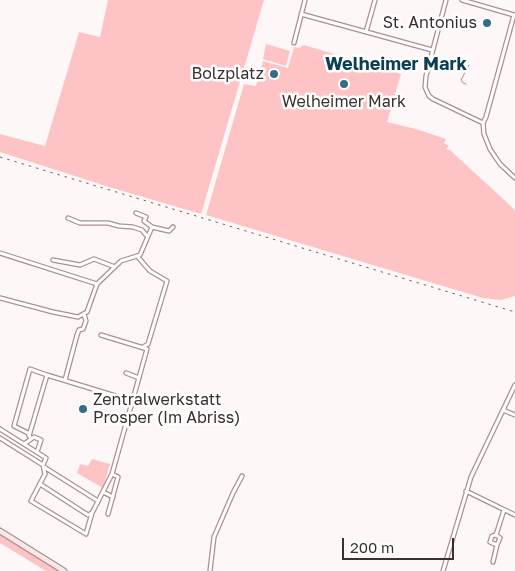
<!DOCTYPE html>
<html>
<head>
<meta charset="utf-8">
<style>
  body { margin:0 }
  #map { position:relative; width:515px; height:571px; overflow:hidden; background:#fdf7f7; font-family:"Golos Text",sans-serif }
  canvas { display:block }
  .scale { position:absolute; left:342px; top:538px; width:112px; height:22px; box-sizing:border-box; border:2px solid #3b2f2f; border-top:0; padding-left:6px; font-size:15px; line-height:18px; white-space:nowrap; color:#3b2f2f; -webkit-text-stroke:4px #fff; paint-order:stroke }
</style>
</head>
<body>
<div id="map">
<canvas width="515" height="571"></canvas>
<div class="scale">200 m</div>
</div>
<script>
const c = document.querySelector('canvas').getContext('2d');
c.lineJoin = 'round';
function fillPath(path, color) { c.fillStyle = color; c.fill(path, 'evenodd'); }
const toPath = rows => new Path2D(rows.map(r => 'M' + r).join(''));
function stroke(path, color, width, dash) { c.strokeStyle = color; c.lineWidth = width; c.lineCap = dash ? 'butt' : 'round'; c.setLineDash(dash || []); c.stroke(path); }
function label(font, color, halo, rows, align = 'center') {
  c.font = font + ' "Golos Text",sans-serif'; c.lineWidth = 5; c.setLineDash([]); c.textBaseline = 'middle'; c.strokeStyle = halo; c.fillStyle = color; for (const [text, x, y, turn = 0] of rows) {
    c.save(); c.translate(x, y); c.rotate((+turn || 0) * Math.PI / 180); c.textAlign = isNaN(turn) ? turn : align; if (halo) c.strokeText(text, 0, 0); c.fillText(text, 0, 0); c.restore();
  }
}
fillPath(toPath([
  [108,0,264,0,201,214,109,187,0,152,0,134,45,146,79,32,100,37],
  [266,44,290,51,286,66,263,59],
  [304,45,401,74,387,122,416,129,446,139,444,143,449,146,446,149,450,150,515,210,515,296,501,300,483,298,206,215,244,84,256,86,263,61,288,68,294,47,299,48],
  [92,459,110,464,103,488,77,473,80,464,88,466],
  [0,534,59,571,46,571,0,543]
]), '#fec4c5');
stroke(toPath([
  [466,84,463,83,461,80,469,65]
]), '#c48689', 1);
const street = toPath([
  [446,0,426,76,425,87,429,96,433,99,483,123],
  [462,0,514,15],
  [301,14,432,50],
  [514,15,486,117,483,123,484,134,490,149,500,164,515,178],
  [366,32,375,0],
  [294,43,305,0],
  [68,218,80,223,108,223,119,226,133,227,142,230,147,236],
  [152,227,169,231,173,227],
  [0,253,97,284,121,261,140,255,152,227,144,221,146,217,136,213],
  [137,256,150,271,167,281,148,344,143,347],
  [53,260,80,265,94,259,115,267],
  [0,298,53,312,78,317,87,312,97,284],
  [126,373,139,378],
  [47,375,132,401],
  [65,380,77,335,79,330,83,329,86,321,84,314],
  [503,410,515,415],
  [0,429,46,458,43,465,45,474,31,501,86,534,92,513],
  [29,436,47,375,30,369,14,426,28,433,31,439],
  [0,438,43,465],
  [24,444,34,437,41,440,37,452],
  [44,467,98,501],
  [40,484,88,515,92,513,112,474,147,349,101,335],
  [466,491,515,515],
  [103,492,113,497],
  [108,514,118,477,112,474],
  [496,535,500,538,497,545,490,542,492,536,496,535,504,510],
  [493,562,497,545],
  [210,571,214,537,233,493,242,476],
  [443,571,471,477,515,385]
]);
const secondary = toPath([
  [0,531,64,571]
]);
stroke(street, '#ac8f90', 5.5);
stroke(secondary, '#ac8f90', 7);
stroke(street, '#fff', 3);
stroke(secondary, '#fae8e8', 4.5);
stroke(toPath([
  [0,157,515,312]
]), '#6d6363', 1, [2.5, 5]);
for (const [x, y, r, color] of [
  [487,23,5,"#336e86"],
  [274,74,5,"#336e86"],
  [344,84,5,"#336e86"],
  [83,409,5,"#336e86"]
]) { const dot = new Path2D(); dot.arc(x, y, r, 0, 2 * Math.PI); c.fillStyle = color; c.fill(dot); stroke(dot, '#fff', 2); }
label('16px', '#3b2f2f', '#fff', [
  ["St. Antonius",477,23],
  ["Bolzplatz",264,74],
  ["Welheimer Mark",344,102,"center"],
  ["Zentralwerkstatt",93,400,"left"],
  ["Prosper (Im Abriss)",93,418,"left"]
], 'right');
label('bold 18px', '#0c3f51', '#fff', [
  ["Welheimer Mark",396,64]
]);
</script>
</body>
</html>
